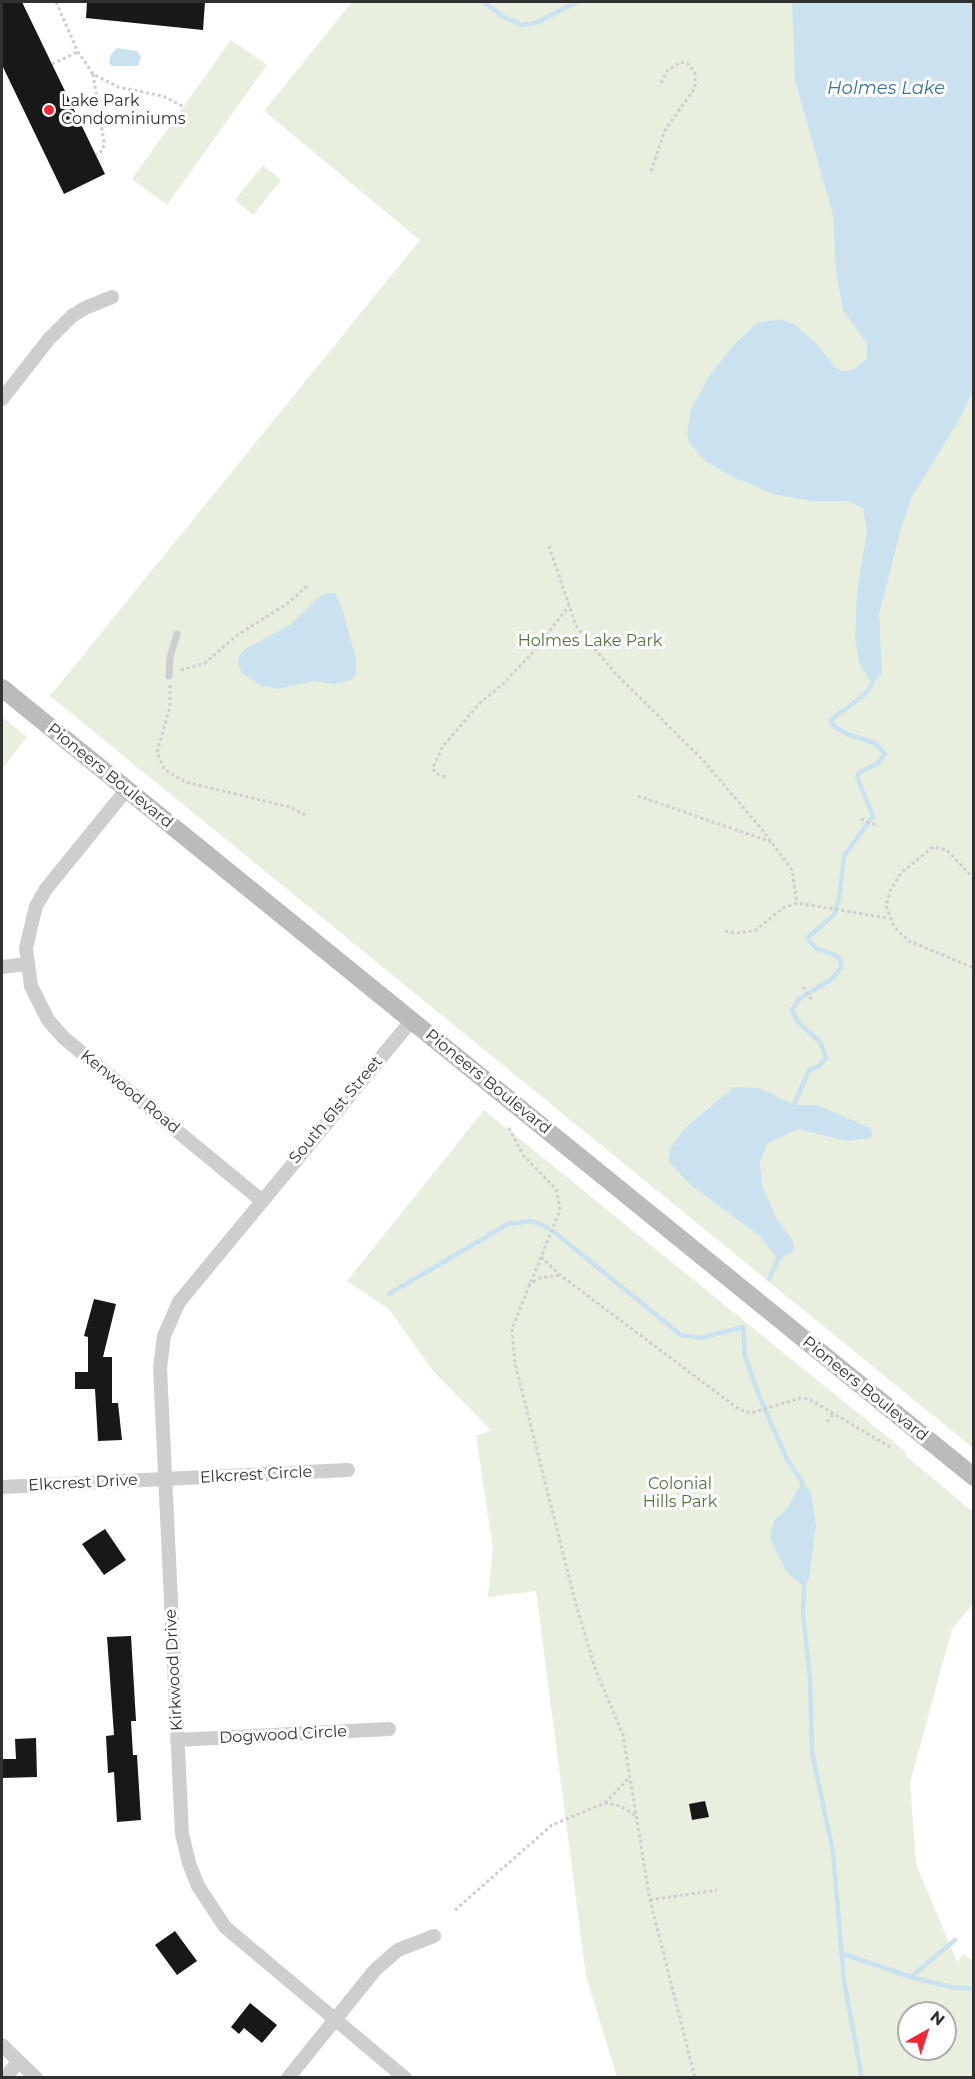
<!DOCTYPE html>
<html>
<head>
<meta charset="utf-8">
<style>
  body { margin:0 }
  #map { position:relative; width:975px; height:2079px; overflow:hidden; background:#fff; font-family:Montserrat,sans-serif }
  canvas { display:block }
  .frame { position:absolute; inset:0; border:3px solid #313131; pointer-events:none }
  .north { position:absolute; left:897px; top:2001px; width:60px; height:60px; box-sizing:border-box; background:#fff; border:2px solid #adadad; border-radius:50%; rotate:39deg; font-size:16px; font-weight:700; line-height:24px; text-align:center; color:#313131 }
  .north::after { content:''; display:block; margin:auto; width:21px; height:27px; background:#f52737; clip-path:polygon(50% 0,100% 100%,50% 72%,0 100%) }
</style>
</head>
<body>
<div id="map">
<canvas width="975" height="2079"></canvas>
<div class="frame"></div>
<div class="north">N</div>
</div>
<script>
const c = document.querySelector('canvas').getContext('2d');
c.lineJoin = 'round';
function fillPath(path, color) { c.fillStyle = color; c.fill(path, 'evenodd'); }
const toPath = rows => new Path2D(rows.map(r => 'M' + r).join(''));
function stroke(path, color, width, dash) { c.strokeStyle = color; c.lineWidth = width; c.lineCap = dash ? 'butt' : 'round'; c.setLineDash(dash || []); c.stroke(path); }
function label(font, color, halo, rows, align = 'center') {
  c.font = font + ' Montserrat,sans-serif'; c.lineWidth = 6; c.setLineDash([]); c.textBaseline = 'middle'; c.strokeStyle = halo; c.fillStyle = color; for (const [text, x, y, turn = 0] of rows) {
    c.save(); c.translate(x, y); c.rotate((+turn || 0) * Math.PI / 180); c.textAlign = isNaN(turn) ? turn : align; if (halo) c.strokeText(text, 0, 0); c.fillText(text, 0, 0); c.restore();
  }
}
fillPath(toPath([
  [352,2,973,2,973,1448,50,696,420,240,264,111],
  [231,40,267,65,167,205,132,179],
  [263,165,281,180,253,215,235,200],
  [2,717,27,737,2,769],
  [484,1110,906,1452,905,1455,973,1512,973,1604,952,1629,910,1783,916,1864,957,1962,964,1954,973,1961,973,2077,617,2077,586,1976,536,1591,488,1597,493,1549,476,1436,491,1430,434,1372,389,1309,347,1281],
  [909,2013,945,2013,945,2049,909,2049]
]), '#e8efdf');
fillPath(toPath([
  [792,2,973,2,973,390,963,413,912,497,902,525,879,614,882,673,872,684,859,662,855,638,857,593,867,531,863,508,847,501,813,501,773,494,729,475,705,461,689,443,687,432,691,409,710,375,731,348,757,323,780,319,794,324,815,342,835,367,843,372,855,369,867,358,867,344,843,310,836,272,833,215,795,80],
  [117,48,137,51,141,57,138,66,112,66,109,63,111,54],
  [328,593,335,593,341,605,356,658,356,674,351,680,335,684,313,681,277,689,260,685,242,673,238,664,239,656,245,649,290,625,319,597],
  [734,1087,760,1088,794,1105,818,1105,870,1128,873,1133,870,1138,847,1141,798,1129,768,1143,760,1162,762,1185,776,1218,792,1239,794,1246,793,1252,778,1260,760,1236,692,1186,669,1162,670,1149,684,1129],
  [802,1482,811,1493,816,1525,809,1579,804,1587,786,1571,770,1538,774,1521,787,1509]
]), '#cae1f0');
stroke(toPath([
  [484,2,504,17,522,25,538,22,577,2],
  [794,1105,809,1070,818,1067,826,1057,820,1042,798,1022,792,1010,799,999,832,979,841,968,841,961,837,956,816,948,807,938,834,915,839,899,844,856,873,816,857,777,860,772,877,764,885,754,875,743,847,734,834,726,831,720,864,695,872,684],
  [554,1232,681,1335,701,1338,743,1327,745,1356,760,1398,787,1459,802,1482],
  [769,1279,778,1260],
  [389,1294,508,1224,532,1221,548,1228],
  [804,1587,803,1613,810,1679,812,1752,833,1852,844,1981,862,2078],
  [841,1953,911,1977,951,1987,974,1989],
  [911,1977,955,1940]
]), '#cae1f0', 4.5);
fillPath(toPath([
  [2,2,22,2,105,174,64,194,2,65],
  [87,2,205,2,203,30,86,18],
  [94,1299,116,1304,103,1357,112,1357,112,1403,118,1403,122,1440,98,1441,95,1389,75,1389,75,1372,88,1372,88,1337,84,1336],
  [105,1529,126,1560,104,1575,82,1544],
  [131,1636,136,1721,131,1721,133,1755,137,1755,141,1820,117,1822,114,1772,108,1773,106,1736,114,1735,107,1637],
  [36,1738,37,1777,2,1778,2,1759,16,1759,15,1739],
  [705,1801,709,1817,692,1820,689,1804],
  [175,1931,197,1961,177,1975,155,1945],
  [250,2003,277,2025,262,2043,244,2028,239,2034,231,2027]
]), '#181818');
stroke(toPath([
  [56,2,78,52,93,74,118,87,163,96,184,107],
  [52,64,78,52],
  [93,74,104,142,103,150,96,155],
  [651,171,665,130,695,88,695,72,687,63,681,62,668,70,659,86],
  [549,546,576,626,615,673,701,758,760,827,792,870,797,903],
  [181,670,205,663,236,636,288,603,307,586],
  [170,685,170,707,157,752,164,769,185,782,290,807,307,816],
  [445,777,435,773,433,767,443,746,480,703,503,684,534,651,569,606],
  [638,796,771,842],
  [861,819,878,826],
  [974,879,947,850,933,847,901,873,890,891,886,906,894,927,909,941,974,968],
  [725,931,738,933,756,930,783,908,797,903,888,918],
  [803,987,813,1002],
  [509,1128,523,1155,556,1189,560,1210,541,1257,560,1275,740,1410,751,1413,801,1398,809,1399,890,1447],
  [541,1257,512,1329,515,1363,575,1601,595,1668,623,1735,650,1900,695,2078],
  [528,1285,540,1278,560,1275],
  [827,1422,833,1414],
  [605,1803,629,1778],
  [650,1900,717,1890],
  [455,1910,552,1825,605,1803,620,1806,635,1815]
]), '#cecece', 3, [3, 3]);
stroke(toPath([
  [169,676,170,657,177,634]
]), '#cecece', 7);
stroke(toPath([
  [2,399,49,339,72,316,85,308,112,297],
  [127,789,46,889,36,906,26,948,31,986,48,1020,64,1038,261,1200],
  [2,967,27,964],
  [2,1487,348,1470],
  [177,1740,389,1729],
  [2,2045,36,2078],
  [5,2078,18,2062],
  [288,2078,375,1970,398,1950,434,1936],
  [405,2078,225,1927,198,1886,189,1863,182,1834,160,1368,164,1336,179,1302,412,1020]
]), '#cecece', 14);
stroke(toPath([
  [2,688,974,1477]
]), '#bbb', 18);
for (const [x, y, r, color] of [
  [49,110,6,"#f52737"]
]) { const dot = new Path2D(); dot.arc(x, y, r, 0, 2 * Math.PI); c.fillStyle = color; c.fill(dot); stroke(dot, '#fff', 2); }
label('16px', '#313131', '#fff', [
  ["Lake Park",61,101],
  ["Condominiums",61,119]
], 'left');
label('16px', '#54723a', '#fff', [
  ["Holmes Lake Park",590,641],
  ["Colonial",680,1484],
  ["Hills Park",680,1502]
]);
label('16px', '#313131', '#fff', [
  ["Pioneers Boulevard",110,776,39],
  ["Pioneers Boulevard",488,1082,39],
  ["Kenwood Road",130,1092,39],
  ["South 61st Street",336,1110,-50],
  ["Pioneers Boulevard",865,1389,39],
  ["Elkcrest Circle",256,1475,-3],
  ["Elkcrest Drive",83,1483,-3],
  ["Kirkwood Drive",174,1670,-93],
  ["Dogwood Circle",283,1735,-3]
]);
label('italic 18px', '#37759c', '#fff', [
  ["Holmes Lake",886,89]
]);
</script>
</body>
</html>
